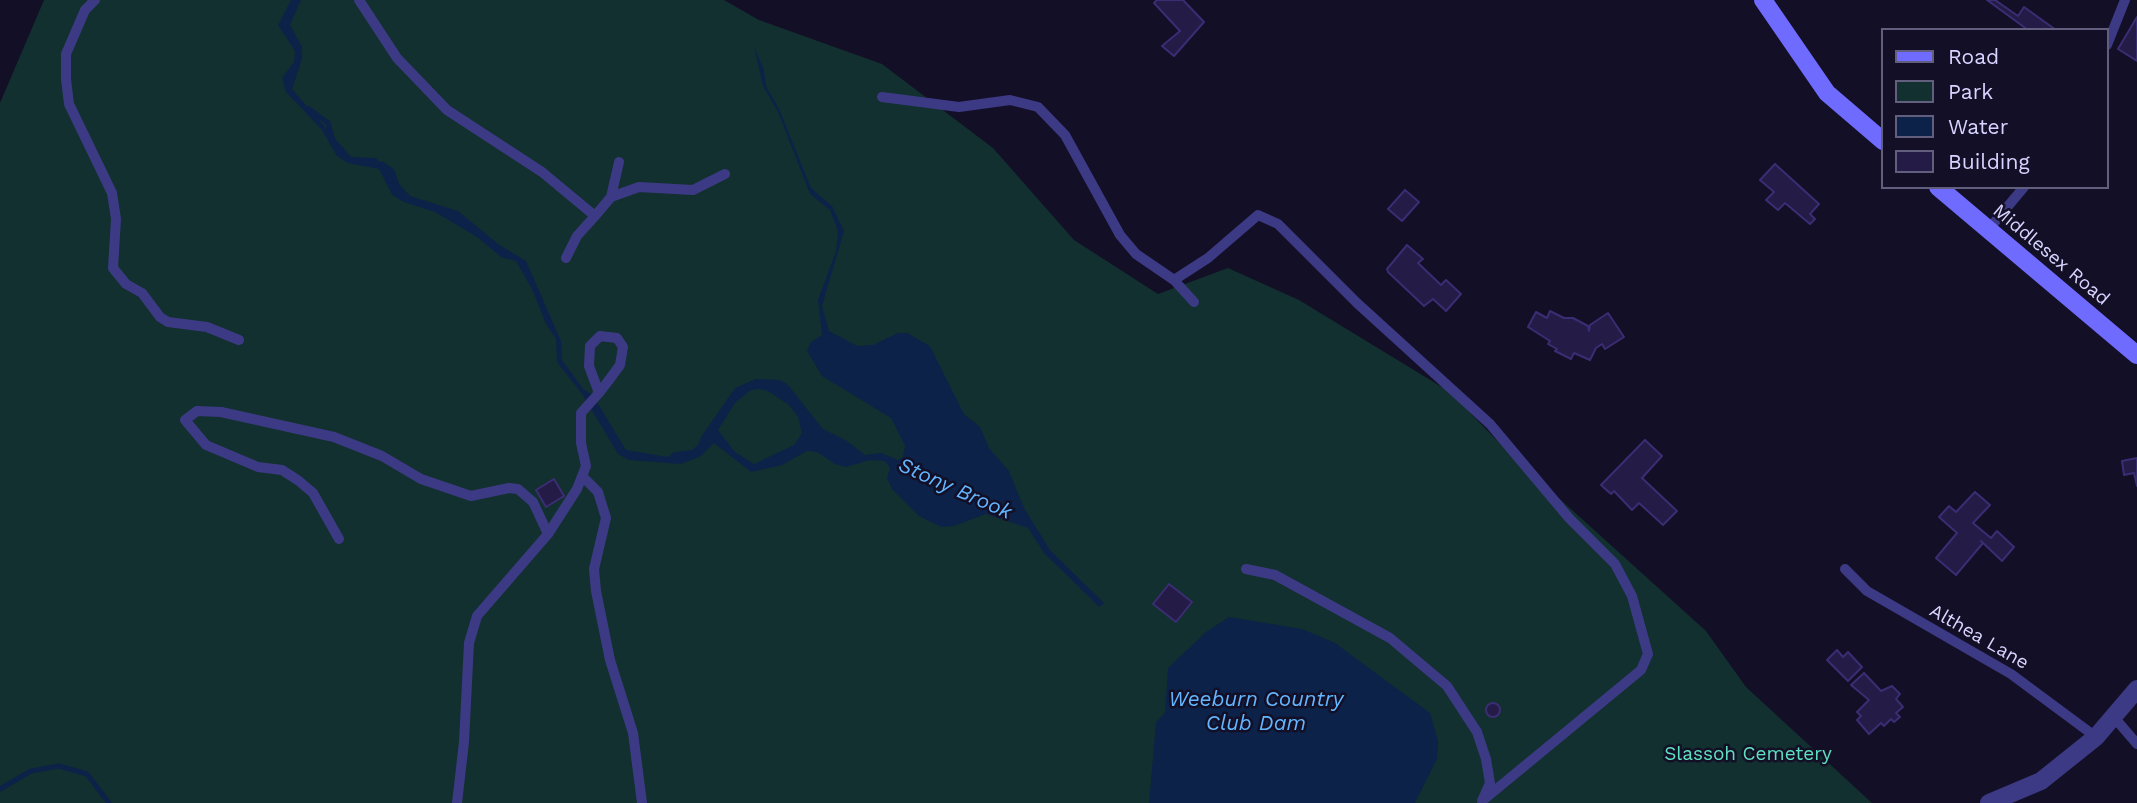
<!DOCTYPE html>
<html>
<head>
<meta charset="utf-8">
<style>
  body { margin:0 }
  #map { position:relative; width:2137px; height:803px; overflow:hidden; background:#130f26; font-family:"Work Sans",sans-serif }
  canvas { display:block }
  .legend { position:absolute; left:1881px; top:28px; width:228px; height:161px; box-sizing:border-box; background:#130f26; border:2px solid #625e7d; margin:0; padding:9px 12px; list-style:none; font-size:21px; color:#d9d4ff }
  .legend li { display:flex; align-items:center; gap:14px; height:35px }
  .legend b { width:35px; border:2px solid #625e7d }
</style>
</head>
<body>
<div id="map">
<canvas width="2137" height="803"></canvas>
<ul class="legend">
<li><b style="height:9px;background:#6f6bff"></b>Road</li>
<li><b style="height:19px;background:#12302f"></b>Park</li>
<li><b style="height:19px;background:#0c2248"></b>Water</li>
<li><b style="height:19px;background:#241b47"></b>Building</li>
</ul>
</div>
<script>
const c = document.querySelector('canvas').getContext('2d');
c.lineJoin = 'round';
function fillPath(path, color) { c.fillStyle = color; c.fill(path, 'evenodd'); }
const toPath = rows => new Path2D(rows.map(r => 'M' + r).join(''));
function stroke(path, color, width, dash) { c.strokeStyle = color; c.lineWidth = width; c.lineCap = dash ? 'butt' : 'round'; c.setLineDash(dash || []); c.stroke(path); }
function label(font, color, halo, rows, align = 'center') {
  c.font = font + ' "Work Sans",sans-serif'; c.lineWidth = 5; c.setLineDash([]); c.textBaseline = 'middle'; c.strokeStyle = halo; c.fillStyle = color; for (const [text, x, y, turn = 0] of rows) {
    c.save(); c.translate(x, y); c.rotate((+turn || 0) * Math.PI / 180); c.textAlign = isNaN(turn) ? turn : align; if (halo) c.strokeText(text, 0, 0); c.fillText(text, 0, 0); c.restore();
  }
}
fillPath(toPath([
  [44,0,724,0,759,20,882,64,993,148,1074,240,1158,294,1228,268,1299,300,1450,392,1510,454,1706,631,1746,687,1872,803,0,803,0,103]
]), '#12302f');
fillPath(toPath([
  [291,0,301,0,290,25,302,47,302,59,292,89,351,157,376,158,410,196,458,211,498,244,526,261,561,341,562,360,584,390,592,394,626,450,668,457,674,452,692,450,698,445,701,437,735,388,756,379,780,380,788,385,823,429,847,441,865,455,881,453,898,460,903,457,905,446,891,418,822,376,807,351,811,342,822,335,818,300,836,251,838,231,830,210,810,194,778,112,763,86,754,47,764,70,766,86,779,109,811,188,832,206,844,231,822,306,829,331,857,346,873,345,898,333,907,333,930,346,964,414,980,427,989,448,1009,471,1024,508,1050,550,1104,603,1099,607,1089,597,1044,553,1028,528,986,514,954,526,941,527,919,516,892,489,887,478,890,468,885,461,870,460,846,467,835,464,817,452,807,451,782,465,751,472,714,443,701,456,681,464,629,460,618,454,582,394,557,362,556,339,546,324,532,289,516,261,501,257,477,237,435,212,404,202,392,195,379,169,348,163,337,156,322,130,286,92,282,78,294,62,295,51,278,25],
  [759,389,768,391,789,405,798,417,802,433,794,445,754,464,735,452,718,430,735,403,751,390],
  [1229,617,1302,629,1335,643,1430,713,1438,741,1437,759,1415,803,1149,803,1156,722,1165,713,1168,668,1206,632]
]), '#0c2248');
stroke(toPath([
  [309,109,328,123,334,144],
  [382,164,392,171,397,186],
  [0,789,31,771,59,766,87,774,109,803]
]), '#0c2248', 5);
const building = toPath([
  [1157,0,1183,0,1204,22,1174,56,1162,46,1180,31,1154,3,1157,0],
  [1987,0,1995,0,2018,16,2024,7,2056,30,2028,30,1987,0],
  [2137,17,2137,61,2118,49,2137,17],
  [1775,164,1819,204,1810,214,1815,219,1810,224,1785,203,1778,210,1766,200,1774,192,1760,180,1775,164],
  [1405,190,1419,202,1402,221,1388,209,1405,190],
  [1407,245,1423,259,1418,263,1441,285,1446,280,1461,294,1446,311,1433,299,1424,306,1388,272,1387,269,1407,245],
  [1550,311,1564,318,1573,318,1588,326,1589,331,1590,325,1608,313,1624,337,1605,349,1602,344,1596,348,1590,360,1574,353,1571,359,1555,351,1557,349,1548,344,1550,341,1528,327,1536,312,1547,318,1550,311],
  [1645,440,1662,456,1642,478,1677,511,1663,525,1639,503,1632,510,1614,491,1611,494,1601,485,1645,440],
  [2137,458,2137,486,2134,473,2124,475,2122,461,2137,458],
  [554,479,564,496,546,507,536,490,554,479],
  [1975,492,1990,505,1973,523,1991,538,1997,531,2014,547,2002,561,1981,541,1983,543,1956,575,1936,558,1957,533,1939,517,1949,506,1956,512,1975,492],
  [1169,584,1192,602,1176,622,1153,604,1169,584],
  [1837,650,1843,657,1848,652,1862,667,1848,681,1827,660,1837,650],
  [1864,673,1881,691,1892,686,1900,694,1896,699,1903,707,1896,713,1900,717,1894,722,1891,719,1884,726,1881,723,1869,734,1857,720,1861,716,1857,712,1869,700,1851,685,1864,673],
  '1486 710a7 7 0 1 1 14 0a7 7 0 1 1-14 0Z'
]);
fillPath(building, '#241b47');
stroke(building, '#3b2d73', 2);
stroke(toPath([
  [95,0,85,10,66,54,66,79,69,104,112,193,116,219,113,268,126,284,142,293,160,317,168,322,207,327,239,340],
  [359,0,397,58,447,110,542,172,595,216,577,236,566,258],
  [2107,45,2125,0],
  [882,97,959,107,1010,100,1038,107,1065,135,1120,235,1136,254,1174,280,1194,302],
  [611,197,639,187,693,190,725,174],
  [595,216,611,197,619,162],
  [1988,230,2024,187],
  [1174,280,1208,258,1258,215,1278,224,1357,303,1490,424,1569,518,1615,564,1632,596,1648,654,1641,670,1482,801,1490,783,1486,759,1477,732,1447,686,1390,638,1275,575,1246,569],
  [582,476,598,492,606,518,594,569,596,591,610,660,633,733,642,803],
  [339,539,313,493,299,481,282,470,258,467,206,445,185,420,197,411,221,412,334,437,382,456,421,479,471,496,509,488,518,489,533,502,548,534],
  [1845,569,1867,591,2011,674,2096,737],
  [2113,716,2137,744],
  [457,803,464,742,469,643,477,616,548,534,577,489,586,466,581,443,581,413,599,393,606,384,620,365,623,347,617,338,600,336,590,346,589,366,599,393]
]), '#3d3a85', 10);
stroke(toPath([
  [1989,803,2041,781,2096,737,2137,689]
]), '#3d3a85', 18);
stroke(toPath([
  [1763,0,1827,93,1883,141],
  [1938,187,2137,355]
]), '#6f6bff', 18);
label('19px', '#d9d4ff', '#130f26', [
  ["Middlesex Road",2051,255,40],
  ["Althea Lane",1979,637,30]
]);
label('19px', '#5fe0c0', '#130f26', [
  ["Slassoh Cemetery",1748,754]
]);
label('italic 21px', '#62b6ff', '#130f26', [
  ["Stony Brook",955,489,24],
  ["Weeburn Country",1256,700],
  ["Club Dam",1256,724]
]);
</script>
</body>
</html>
